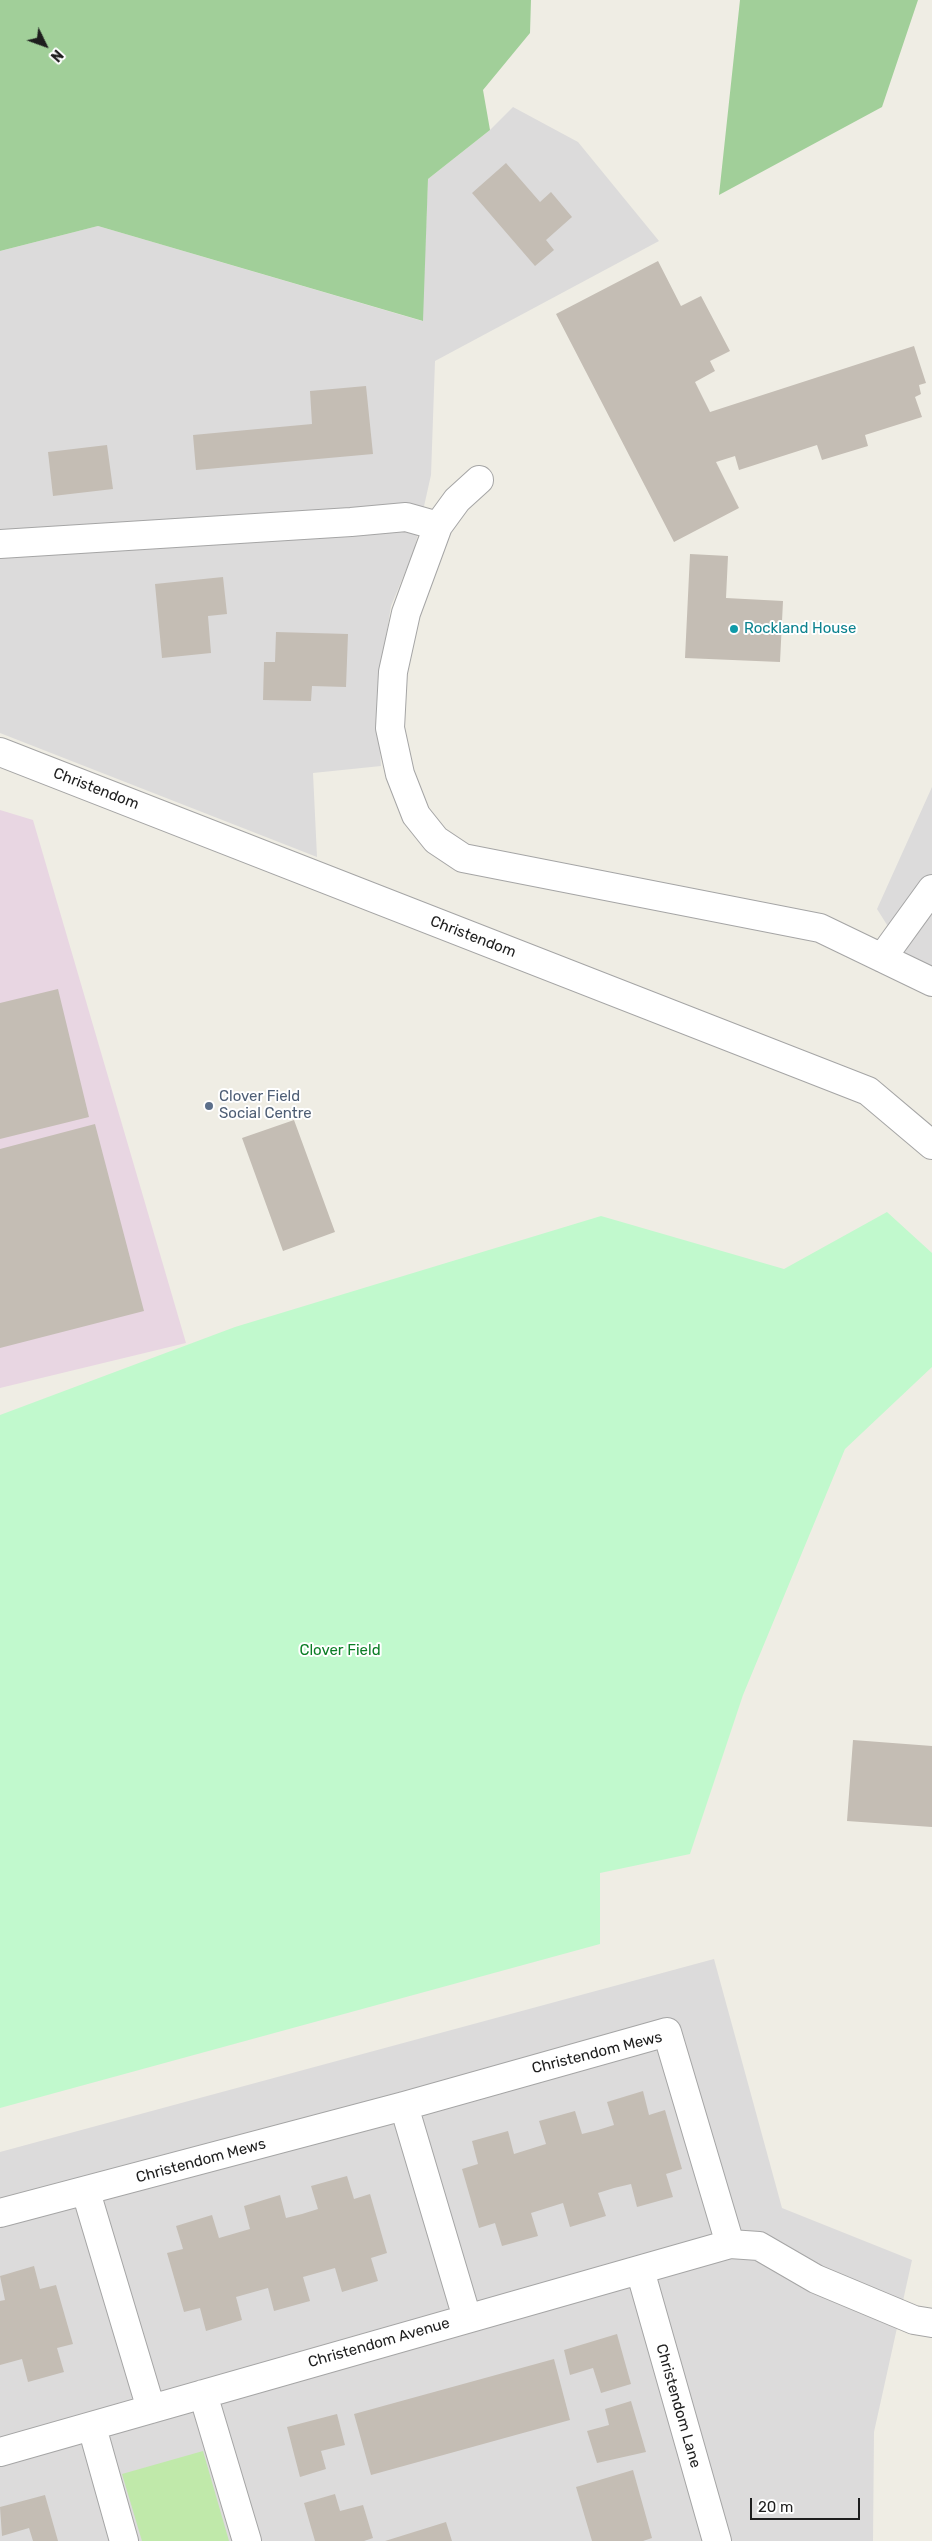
<!DOCTYPE html>
<html>
<head>
<meta charset="utf-8">
<style>
  body { margin:0 }
  #map { position:relative; width:932px; height:2541px; overflow:hidden; background:#efede4; font-family:Rubik,sans-serif }
  canvas { display:block }
  .north { position:absolute; left:20px; top:20px; width:50px; height:50px; -webkit-text-stroke:4px #fff; paint-order:stroke; rotate:132deg; font-size:14px; font-weight:700; line-height:20px; text-align:center; color:#1e1e1e }
  .north::after { content:''; display:block; margin:auto; width:18px; height:22px; background:#1e1e1e; clip-path:polygon(50% 0,100% 100%,50% 72%,0 100%) }
  .scale { position:absolute; left:750px; top:2498px; width:110px; height:22px; box-sizing:border-box; border:2px solid #1e1e1e; border-top:0; padding-left:6px; font-size:15px; line-height:18px; white-space:nowrap; color:#1e1e1e; -webkit-text-stroke:4px #fff; paint-order:stroke }
</style>
</head>
<body>
<div id="map">
<canvas width="932" height="2541"></canvas>
<div class="north">N</div>
<div class="scale">20 m</div>
</div>
<script>
const c = document.querySelector('canvas').getContext('2d');
c.lineJoin = 'round';
function fillPath(path, color) { c.fillStyle = color; c.fill(path, 'evenodd'); }
const toPath = rows => new Path2D(rows.map(r => 'M' + r).join(''));
function stroke(path, color, width, dash) { c.strokeStyle = color; c.lineWidth = width; c.lineCap = dash ? 'butt' : 'round'; c.setLineDash(dash || []); c.stroke(path); }
function label(font, color, halo, rows, align = 'center') {
  c.font = font + ' Rubik,sans-serif'; c.lineWidth = 4; c.setLineDash([]); c.textBaseline = 'middle'; c.strokeStyle = halo; c.fillStyle = color; for (const [text, x, y, turn = 0] of rows) {
    c.save(); c.translate(x, y); c.rotate((+turn || 0) * Math.PI / 180); c.textAlign = isNaN(turn) ? turn : align; if (halo) c.strokeText(text, 0, 0); c.fillText(text, 0, 0); c.restore();
  }
}
fillPath(toPath([
  [513,107,578,142,659,241,435,361,431,475,414,551,391,606,377,694,381,766,313,773,317,857,0,733,0,251,98,226,422,321,428,179,490,130],
  [932,787,932,996,877,909],
  [714,1959,782,2208,912,2260,874,2432,873,2541,0,2541,0,2152]
]), '#dcdbdb');
fillPath(toPath([
  [0,810,33,820,186,1343,0,1388]
]), '#e8d6e2');
fillPath(toPath([
  [203,2451,229,2541,142,2541,122,2474]
]), '#c0e9aa');
fillPath(toPath([
  [0,0,531,0,530,33,483,90,490,130,428,179,423,321,98,226,0,251],
  [740,0,918,0,882,107,719,195]
]), '#a1cf99');
fillPath(toPath([
  [887,1212,932,1253,932,1367,845,1449,743,1695,690,1854,600,1873,600,1944,0,2108,0,1415,235,1327,601,1216,784,1269]
]), '#c1f9cd');
fillPath(toPath([
  [506,163,540,202,551,192,572,217,546,240,554,250,535,266,472,193],
  [658,261,681,306,701,296,730,351,710,361,715,371,695,382,710,412,914,346,926,383,919,385,921,394,915,397,922,417,865,435,868,446,822,460,817,445,739,470,735,456,716,462,739,508,674,542,556,314],
  [366,386,373,454,196,470,193,435,312,424,310,391],
  [107,445,113,489,53,496,48,452],
  [690,554,728,556,726,598,783,601,780,662,685,658],
  [223,577,227,614,208,616,211,653,162,658,155,584],
  [276,632,348,634,346,687,312,686,311,701,263,700,264,662,275,662],
  [58,989,89,1117,0,1139,0,1003],
  [294,1120,335,1232,283,1251,242,1138],
  [95,1124,144,1311,0,1348,0,1149],
  [853,1740,932,1746,932,1827,847,1821],
  [643,2091,649,2115,665,2110,682,2169,666,2174,673,2197,637,2207,631,2184,614,2188,598,2193,606,2216,570,2227,563,2203,531,2213,538,2236,502,2246,495,2223,479,2228,462,2169,478,2164,472,2141,508,2131,514,2154,546,2144,539,2121,575,2111,582,2134,598,2130,614,2125,607,2102],
  [347,2176,354,2199,370,2194,387,2253,371,2258,378,2281,342,2292,335,2268,303,2277,310,2301,274,2311,268,2288,236,2297,242,2320,206,2331,200,2308,184,2312,167,2253,183,2249,176,2226,212,2215,219,2238,250,2229,244,2206,280,2195,286,2218,302,2214,318,2209,311,2186],
  [34,2266,40,2289,56,2285,73,2344,57,2348,64,2372,28,2382,22,2359,0,2365,0,2301,5,2300,0,2276],
  [617,2334,631,2384,601,2393,593,2368,570,2375,564,2350],
  [554,2359,570,2420,371,2475,354,2414],
  [631,2401,646,2452,597,2463,587,2431,609,2425,605,2409],
  [337,2414,345,2445,321,2451,326,2469,300,2477,287,2427],
  [633,2470,652,2538,643,2541,592,2541,576,2487],
  [335,2494,340,2511,363,2505,373,2538,364,2541,315,2541,304,2503],
  [45,2495,58,2541,33,2541,29,2528,2,2536,0,2507],
  [446,2522,452,2541,385,2541]
]), '#c4bdb4');
const minor = toPath([
  [479,480,457,500,438,526,406,613,393,672,390,728,400,774,416,815,436,840,463,858,820,928,932,982],
  [0,544,351,522,406,517,438,526],
  [882,958,932,889],
  [404,2106,467,2318],
  [86,2192,151,2409],
  [0,2213,404,2106,667,2032,730,2244],
  [640,2270,717,2541],
  [203,2394,247,2541],
  [92,2427,124,2541],
  [0,2452,730,2244,759,2246,816,2279,914,2320,932,2323]
]);
const tertiary = toPath([
  [0,752,868,1091,932,1145]
]);
stroke(minor, '#a5a5a5', 30);
stroke(tertiary, '#a5a5a5', 30);
stroke(minor, '#fff', 28);
stroke(tertiary, '#fff', 28);
for (const [x, y, r, color] of [
  [734,629,5,"#0f9aa8"],
  [209,1106,5,"#5c6f8a"]
]) { const dot = new Path2D(); dot.arc(x, y, r, 0, 2 * Math.PI); c.fillStyle = color; c.fill(dot); stroke(dot, '#fff', 2); }
label('15px', '#0d838f', '#fff', [
  ["Rockland House",744,629]
], 'left');
label('15px', '#1e1e1e', '#fff', [
  ["Christendom",96,789,21],
  ["Christendom",473,937,21],
  ["Christendom Mews",597,2053,-14],
  ["Christendom Mews",201,2161,-15],
  ["Christendom Avenue",379,2343,-16],
  ["Christendom Lane",678,2406,74]
]);
label('15px', '#4e5e75', '#fff', [
  ["Clover Field",219,1097],
  ["Social Centre",219,1114]
], 'left');
label('15px', '#0b7d25', '#fff', [
  ["Clover Field",340,1651]
]);
</script>
</body>
</html>
